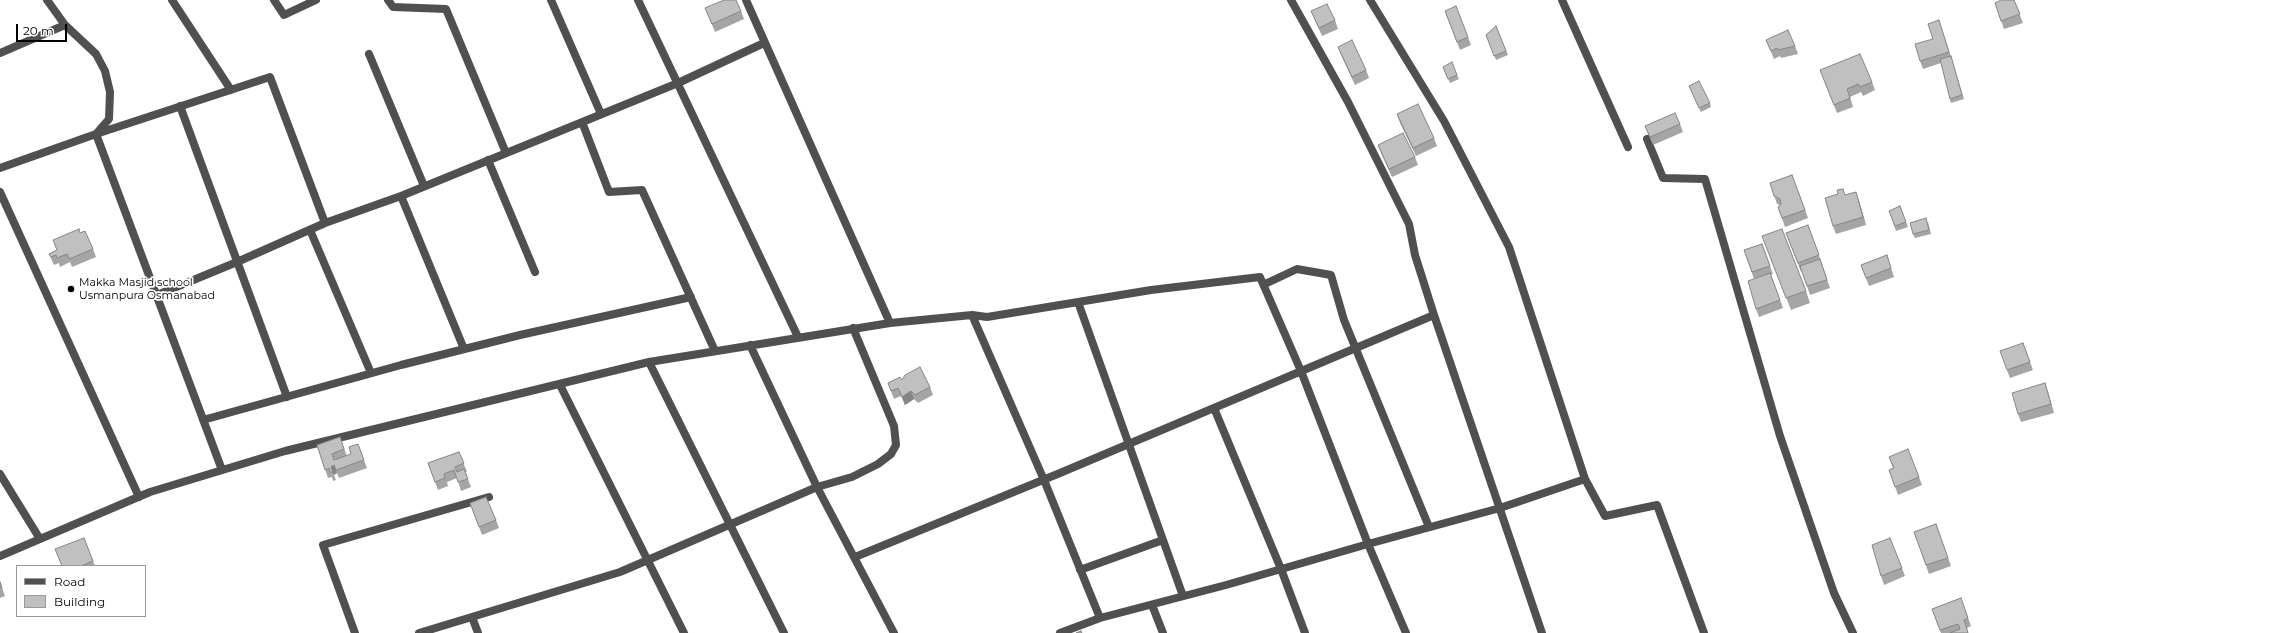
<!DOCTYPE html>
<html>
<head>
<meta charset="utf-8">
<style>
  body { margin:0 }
  #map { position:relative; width:2287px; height:633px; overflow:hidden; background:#fff; font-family:Montserrat,sans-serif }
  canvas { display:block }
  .legend { position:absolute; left:16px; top:565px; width:130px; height:52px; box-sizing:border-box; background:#fff; border:1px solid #999; margin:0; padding:5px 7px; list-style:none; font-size:12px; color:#000 }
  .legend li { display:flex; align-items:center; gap:8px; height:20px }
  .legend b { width:20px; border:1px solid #999 }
  .scale { position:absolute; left:16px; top:24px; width:51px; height:18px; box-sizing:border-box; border:2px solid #000; border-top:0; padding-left:5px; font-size:12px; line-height:14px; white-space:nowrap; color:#000; -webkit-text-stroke:3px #fff; paint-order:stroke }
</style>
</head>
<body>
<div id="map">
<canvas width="2287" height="633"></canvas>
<ul class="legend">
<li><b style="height:5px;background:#505050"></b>Road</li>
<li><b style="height:11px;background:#c0c0c0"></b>Building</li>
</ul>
<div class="scale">20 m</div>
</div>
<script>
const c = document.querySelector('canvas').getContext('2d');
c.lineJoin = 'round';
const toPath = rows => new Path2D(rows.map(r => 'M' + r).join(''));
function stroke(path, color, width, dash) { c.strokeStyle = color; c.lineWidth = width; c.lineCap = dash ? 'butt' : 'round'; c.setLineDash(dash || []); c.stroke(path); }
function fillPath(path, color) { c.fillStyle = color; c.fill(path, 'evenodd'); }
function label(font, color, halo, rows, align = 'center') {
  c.font = font + ' Montserrat,sans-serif'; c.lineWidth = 3.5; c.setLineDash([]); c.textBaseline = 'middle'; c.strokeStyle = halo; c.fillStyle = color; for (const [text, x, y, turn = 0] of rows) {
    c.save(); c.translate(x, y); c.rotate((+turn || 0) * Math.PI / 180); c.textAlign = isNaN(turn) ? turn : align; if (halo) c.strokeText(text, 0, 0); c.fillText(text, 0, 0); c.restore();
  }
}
stroke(toPath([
  [47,0,65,25,96,54,105,71,110,92,109,119,96,134,222,470],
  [172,0,231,90],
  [274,0,284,15,316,0],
  [388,0,393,7,446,9,506,153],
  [551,0,601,114],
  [638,0,798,337],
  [1291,0,1348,102,1409,224,1415,255,1434,315,1542,633],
  [1562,0,1628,147],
  [0,53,65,25],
  [369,54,424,186],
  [180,106,287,397],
  [582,122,609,192,642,190,715,351],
  [1647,139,1663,178,1705,179,1780,436,1834,593,1853,633],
  [488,160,535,272],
  [0,168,96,134,270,77,325,223],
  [0,192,139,497],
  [401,196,464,349],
  [310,230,371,373],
  [1265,284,1297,269,1331,275,1344,320,1429,527],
  [157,295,237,262,325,223,401,196,678,83,764,43],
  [1078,302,1183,596],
  [972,315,1044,480,1100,618],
  [890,323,972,315,987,317,1151,290,1260,277,1301,371,1368,544,1406,633],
  [750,345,817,487,852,477,878,464,891,454,896,445,894,426,853,328],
  [649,362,784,633],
  [560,385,684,633],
  [1214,408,1281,569,1305,633],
  [203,420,401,365,520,335,691,297],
  [0,474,40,539],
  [1585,479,1605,516,1657,505,1704,633],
  [0,556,150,492,285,451,649,362,890,323,746,0],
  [855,557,1060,473,1434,315],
  [1080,570,1163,540],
  [1152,605,1163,633],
  [472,617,478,633],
  [355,633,323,545,489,497],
  [419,633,620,572,817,487,894,633],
  [1060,633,1100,618,1226,585,1368,544,1500,508,1585,479,1509,247,1444,121,1370,0]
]), '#505050', 8);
fillPath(toPath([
  [2014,0,2023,23,2004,29,1995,3],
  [705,8,741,11,744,19,715,32],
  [1311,11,1335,20,1338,29,1322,36],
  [1445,11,1468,37,1471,45,1460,50],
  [1939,20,1952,60,1964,99,1951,103,1941,63,1923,69,1920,61,1933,39],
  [1496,26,1508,55,1496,60,1486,35],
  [1766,40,1795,46,1798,54,1781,58,1780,56,1774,59],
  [1338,47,1366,70,1369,78,1355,85,1341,55],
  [1443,67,1457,75,1459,79,1450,83],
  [1820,70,1872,82,1875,90,1863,96,1861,92,1850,97,1853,107,1837,113],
  [1689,86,1710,103,1711,107,1701,112],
  [1397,114,1434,138,1437,146,1416,156,1400,123],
  [1680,124,1683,132,1653,145,1645,126],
  [1378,145,1415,157,1418,165,1392,177,1381,153],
  [1792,175,1808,218,1785,227,1778,207,1780,205,1777,204,1770,183],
  [1856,192,1859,201,1866,225,1836,234,1833,226,1846,195],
  [1900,206,1908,227,1896,231,1889,211],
  [1928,222,1931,234,1915,238,1913,234],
  [1808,225,1822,264,1830,288,1810,295,1802,271,1801,272,1786,233],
  [80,233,93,249,96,257,72,267,70,262,60,267,59,263,54,265,49,254,57,250,53,240],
  [1762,244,1773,274,1771,275,1783,308,1759,317,1756,309,1754,279,1744,250],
  [1767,248,1806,291,1810,303,1791,310],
  [1887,255,1894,277,1869,286,1861,265],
  [2023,343,2033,370,2010,378,2007,370],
  [902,380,930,387,933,395,918,403,914,399,905,405,901,396,894,399,888,383],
  [2045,383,2054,413,2021,422,2018,414],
  [340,437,347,456,351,454,358,444,367,468,339,478,337,473,334,475,336,480,333,481,332,477,328,478,317,445],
  [459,452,467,472,465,472,471,487,461,491,457,478,447,482,448,486,438,490,428,463],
  [1889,457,1919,477,1922,485,1898,495,1889,470,1893,468],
  [470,503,496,520,499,528,482,535],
  [1936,524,1951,566,1929,574,1914,532],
  [84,538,95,566,61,566],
  [1890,538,1905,576,1884,585,1881,576],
  [0,582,5,596,0,598],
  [1961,598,1971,626,1967,628,1968,633,1941,633,1932,609]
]), '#a5a5a5');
fillPath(toPath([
  [1856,192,1859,201,1866,225,1863,217],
  [2045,383,2048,392,2054,413,2051,404],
  [911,391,914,399,905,405,902,397],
  [334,465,337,473,334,475,331,467]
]), '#868686');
const building = toPath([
  [724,0,736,0,741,11,712,24,705,8,724,0],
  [2001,0,2014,0,2020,14,2001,21,1995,3,2001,0],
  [1327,4,1335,20,1319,28,1311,11,1327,4],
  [1456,6,1468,37,1457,42,1445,11,1456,6],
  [1939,20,1949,52,1920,61,1915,44,1933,39,1928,24,1939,20],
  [1496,26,1506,51,1494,56,1486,35,1496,26],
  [1788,30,1795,46,1778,50,1777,48,1771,51,1766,40,1788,30],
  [1352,40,1366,70,1352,77,1338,47,1352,40],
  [1860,54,1872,82,1860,87,1858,84,1847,89,1850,98,1834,105,1820,70,1860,54],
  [1951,56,1962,95,1950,99,1940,59,1951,56],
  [1452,62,1457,75,1448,79,1443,67,1452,62],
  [1699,81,1710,103,1699,108,1689,86,1699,81],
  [1418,104,1434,138,1413,148,1397,114,1418,104],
  [1675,113,1680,124,1650,137,1645,126,1675,113],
  [1403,133,1415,157,1389,169,1378,145,1403,133],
  [1792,175,1805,210,1782,218,1778,207,1781,204,1780,199,1774,196,1770,183,1792,175],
  [1843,189,1845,195,1856,192,1863,217,1833,226,1825,198,1838,194,1837,190,1843,189],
  [1900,206,1906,222,1895,226,1889,211,1900,206],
  [1926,218,1929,230,1913,234,1910,223,1926,218],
  [1808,225,1819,255,1798,263,1786,233,1808,225],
  [79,229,80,233,85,231,93,249,69,259,67,254,57,258,56,255,51,257,49,254,57,250,53,240,79,229],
  [1782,229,1806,291,1786,298,1762,236,1782,229],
  [1762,244,1770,266,1752,272,1744,250,1762,244],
  [1887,255,1891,268,1866,278,1861,265,1887,255],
  [1820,259,1827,280,1807,286,1800,266,1820,259],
  [1770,273,1780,300,1756,309,1748,281,1770,273],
  [2023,343,2030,362,2007,370,2000,351,2023,343],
  [920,367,930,387,915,395,911,391,902,397,898,388,891,391,888,383,900,377,902,380,905,375,920,367],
  [2045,383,2051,404,2018,414,2012,393,2045,383],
  [340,437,344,449,332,454,334,460,351,454,349,447,358,444,364,460,336,470,334,465,331,467,333,472,330,472,329,468,325,470,317,445,340,437],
  [1908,449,1919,477,1895,487,1889,470,1894,468,1889,457,1908,449],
  [459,452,464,463,455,467,457,472,464,469,468,479,458,482,454,470,444,474,445,478,435,482,428,463,459,452],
  [486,497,496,520,479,527,470,503,486,497],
  [1936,524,1948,558,1926,565,1914,532,1936,524],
  [84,538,93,561,81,566,62,566,55,549,84,538],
  [1890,538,1902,568,1881,576,1872,545,1890,538],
  [0,582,2,588,0,588,0,582],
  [1961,598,1968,618,1964,620,1968,633,1950,633,1960,629,1958,624,1940,630,1932,609,1961,598],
  [1081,631,1082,633,1076,633,1081,631]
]);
fillPath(building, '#c0c0c0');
stroke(building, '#868686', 1);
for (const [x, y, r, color] of [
  [71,289,4,"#000"]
]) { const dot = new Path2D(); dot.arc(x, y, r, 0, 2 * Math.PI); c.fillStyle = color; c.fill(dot); stroke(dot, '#fff', 1.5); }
label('11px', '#000', '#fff', [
  ["Makka Masjid school",79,283],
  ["Usmanpura Osmanabad",79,296]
], 'left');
</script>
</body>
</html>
